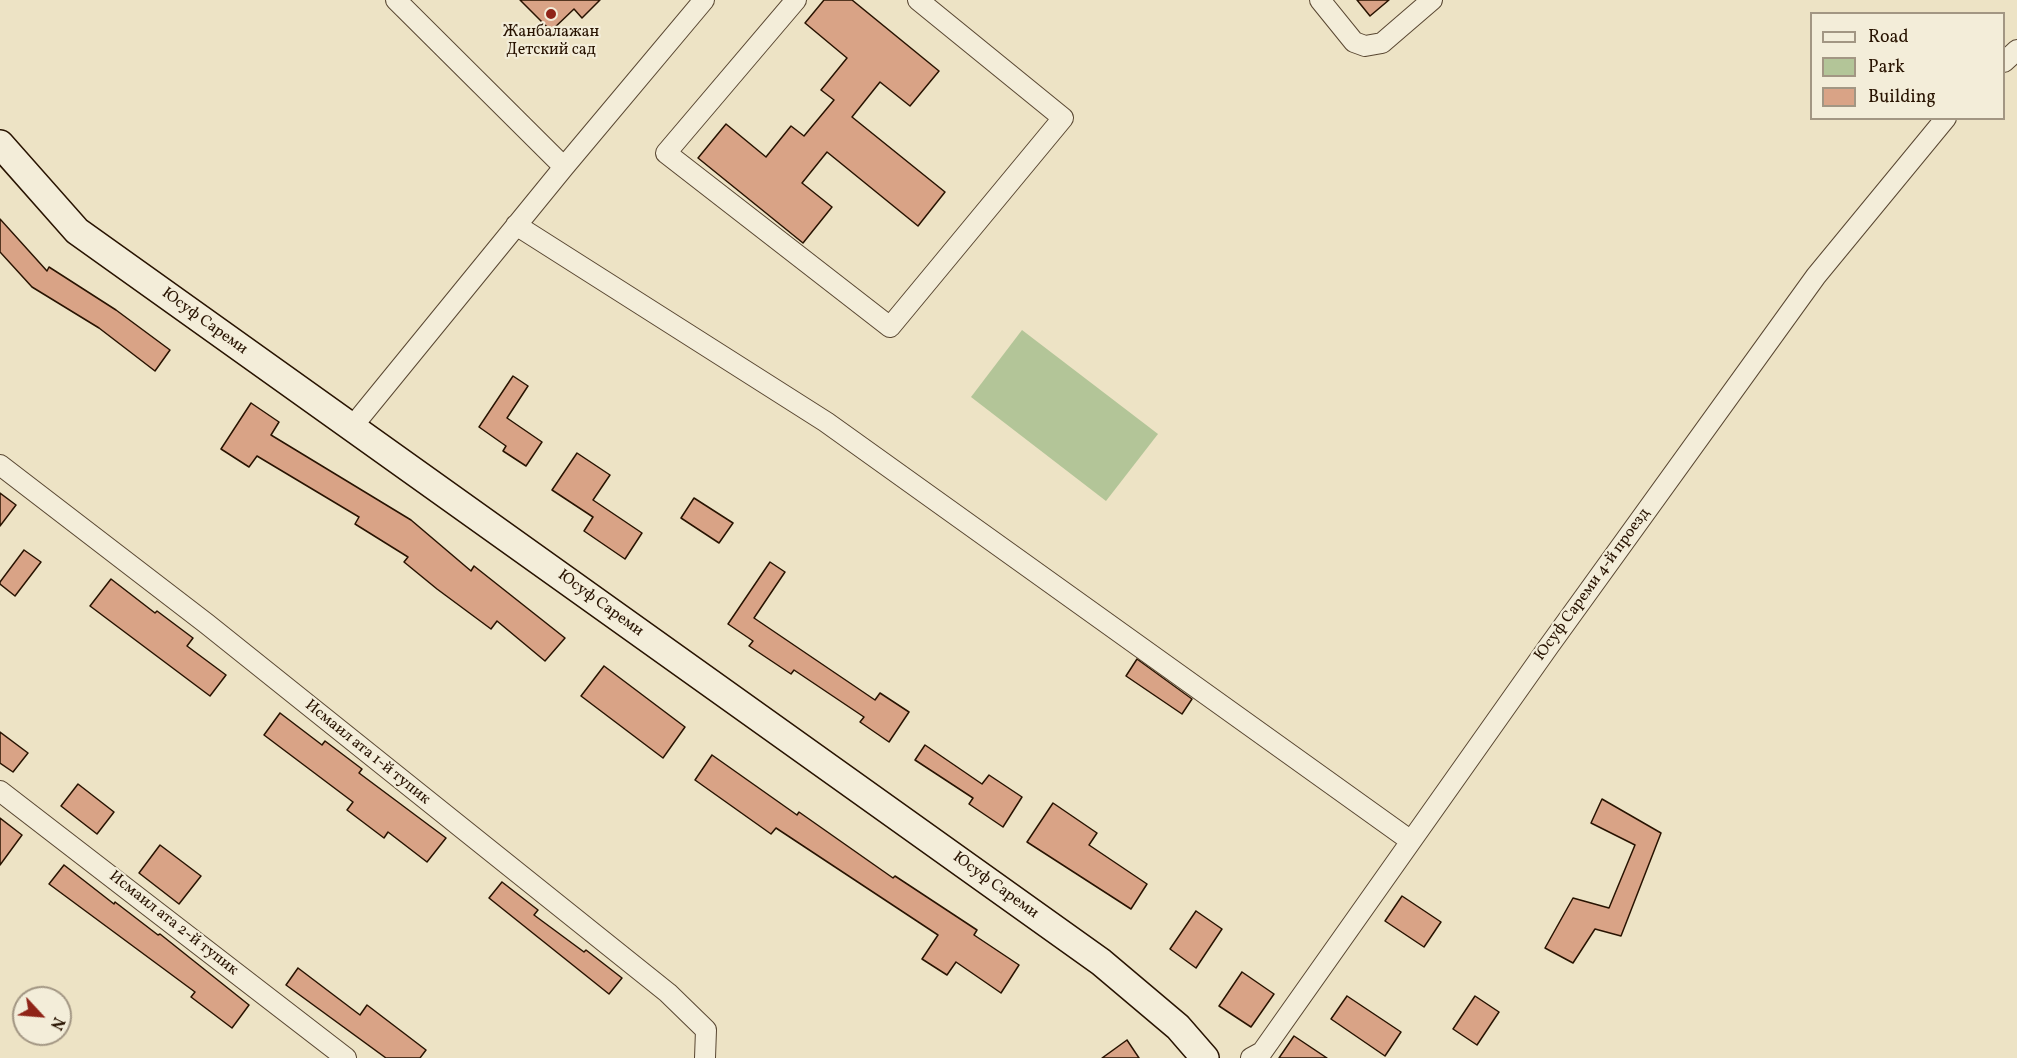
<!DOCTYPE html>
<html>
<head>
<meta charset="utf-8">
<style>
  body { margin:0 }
  #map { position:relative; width:2017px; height:1058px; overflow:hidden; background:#ede3c5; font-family:Vollkorn,serif }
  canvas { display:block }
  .legend { position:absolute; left:1810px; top:12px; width:195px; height:108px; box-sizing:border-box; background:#f3edd9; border:2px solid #a29683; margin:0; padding:8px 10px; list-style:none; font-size:18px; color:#281301 }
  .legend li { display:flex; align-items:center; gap:12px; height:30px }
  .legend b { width:30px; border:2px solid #a29683 }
  .north { position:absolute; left:12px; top:986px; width:60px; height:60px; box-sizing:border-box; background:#f3edd9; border:2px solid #a29683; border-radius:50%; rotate:116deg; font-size:16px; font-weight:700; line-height:24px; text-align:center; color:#281301 }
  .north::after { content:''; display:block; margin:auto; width:21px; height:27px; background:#8f2418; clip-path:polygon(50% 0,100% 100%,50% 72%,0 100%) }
</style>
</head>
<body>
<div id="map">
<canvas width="2017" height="1058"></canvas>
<ul class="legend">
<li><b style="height:8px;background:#f3edd9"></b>Road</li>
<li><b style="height:16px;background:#b3c598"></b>Park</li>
<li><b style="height:16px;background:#d9a386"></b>Building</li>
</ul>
<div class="north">N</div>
</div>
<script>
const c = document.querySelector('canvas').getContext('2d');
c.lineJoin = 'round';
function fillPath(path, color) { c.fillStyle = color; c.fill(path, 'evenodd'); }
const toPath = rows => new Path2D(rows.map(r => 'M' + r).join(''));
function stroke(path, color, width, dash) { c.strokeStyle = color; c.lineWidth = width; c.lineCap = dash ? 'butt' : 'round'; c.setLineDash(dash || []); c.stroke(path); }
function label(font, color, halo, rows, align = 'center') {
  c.font = font + ' Vollkorn,serif'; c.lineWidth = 4.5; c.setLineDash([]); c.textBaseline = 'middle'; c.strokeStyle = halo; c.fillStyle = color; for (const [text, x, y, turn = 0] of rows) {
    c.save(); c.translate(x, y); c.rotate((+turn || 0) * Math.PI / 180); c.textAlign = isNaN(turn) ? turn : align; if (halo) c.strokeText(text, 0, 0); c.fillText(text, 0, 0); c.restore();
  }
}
fillPath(toPath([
  [1022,330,1158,434,1106,501,971,397]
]), '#b3c598');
const building = toPath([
  [520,0,600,0,582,18,574,9,551,31,520,0],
  [824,0,852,0,939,71,910,106,880,82,852,117,945,192,918,226,827,152,802,183,832,207,803,243,698,158,726,124,766,157,791,126,804,136,834,100,821,90,847,58,805,23,824,0],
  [1357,0,1389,0,1370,16,1357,0],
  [0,219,47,271,49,267,116,310,170,350,155,371,99,328,32,287,0,252,0,219],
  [513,376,528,386,507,418,542,442,526,466,503,451,506,446,479,427,513,376],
  [251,403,279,422,271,435,411,520,471,571,474,566,565,638,545,661,497,621,491,629,437,589,404,562,408,557,355,524,359,517,257,456,249,467,221,449,251,403],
  [577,453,610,475,593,500,642,533,625,559,584,531,593,517,552,490,577,453],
  [0,493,16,505,0,526,0,493],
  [694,498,733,523,719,543,681,518,694,498],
  [24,550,41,562,15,596,0,584,0,582,24,550],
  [770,562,785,572,754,618,875,700,880,693,909,712,889,742,860,722,864,717,794,670,791,674,749,646,753,641,728,624,770,562],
  [111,579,155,613,157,611,193,638,187,646,226,675,210,696,90,606,111,579],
  [1137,659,1192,699,1182,714,1126,676,1137,659],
  [604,666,685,727,663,758,581,696,604,666],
  [280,713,322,745,325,741,362,769,359,773,446,838,427,862,388,832,384,838,347,810,353,802,264,735,280,713],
  [0,732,28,753,13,772,0,763,0,732],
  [925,745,982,784,989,775,1022,797,1003,827,969,804,973,798,915,760,925,745],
  [712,755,797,815,799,812,893,878,895,876,977,930,974,935,1019,965,1001,993,956,962,947,975,922,959,938,935,776,828,771,834,695,780,712,755],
  [78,784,114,812,97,834,61,806,78,784],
  [1602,799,1661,833,1621,936,1595,929,1573,963,1545,948,1573,898,1609,908,1635,845,1591,823,1602,799],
  [1053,803,1097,833,1089,845,1147,884,1131,909,1027,842,1053,803],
  [0,818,22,835,0,865,0,818],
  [160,845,201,876,179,904,139,873,160,845],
  [64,865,114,904,115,902,158,935,160,934,249,1005,232,1028,191,997,195,992,49,884,64,865],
  [502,882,538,910,534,915,584,952,586,950,622,978,609,994,489,898,502,882],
  [1402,896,1441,922,1424,947,1385,921,1402,896],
  [1196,911,1222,929,1196,968,1170,949,1196,911],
  [298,968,360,1015,367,1005,426,1050,420,1058,386,1058,286,985,298,968],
  [1242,972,1274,994,1251,1027,1219,1006,1242,972],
  [1347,996,1401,1032,1385,1056,1331,1019,1347,996],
  [1475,996,1499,1012,1477,1045,1453,1029,1475,996],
  [1294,1036,1327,1058,1279,1058,1294,1036],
  [1127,1040,1139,1058,1102,1058,1127,1040]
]);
fillPath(building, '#d9a386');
stroke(building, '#281301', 1.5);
const street = toPath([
  [396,0,564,167],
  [796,0,666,153,890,327,1063,118,918,0],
  [1320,0,1354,42,1365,46,1382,43,1432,0],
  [2004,62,2017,50],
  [516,225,826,422,1411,841],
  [352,427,564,167,704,0],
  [0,465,207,624,668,993,706,1030,705,1058],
  [0,791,346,1058],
  [1251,1058,1262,1052,1549,646,1816,276,1946,118]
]);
const secondary = toPath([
  [0,144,77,231,1101,962,1178,1027,1205,1058]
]);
stroke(street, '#594732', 22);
stroke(secondary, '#281301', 30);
stroke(street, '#f3edd9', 20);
stroke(secondary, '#f3edd9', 27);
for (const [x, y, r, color] of [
  [551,14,6,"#8f2418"]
]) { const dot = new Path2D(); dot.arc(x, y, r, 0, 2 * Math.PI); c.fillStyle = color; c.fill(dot); stroke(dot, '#f3edd9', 2); }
label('16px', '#281301', '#f3edd9', [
  ["Жанбалажан",551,33],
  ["Детский сад",551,51]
]);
label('16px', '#281301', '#f3edd9', [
  ["Юсуф Сареми",204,322,36],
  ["Юсуф Сареми 4-й проезд",1593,585,-54],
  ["Юсуф Сареми",600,604,36],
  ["Исмаил ата 1-й тупик",367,753,39],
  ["Юсуф Сареми",995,886,36],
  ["Исмаил ата 2-й тупик",173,924,38]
]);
</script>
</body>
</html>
